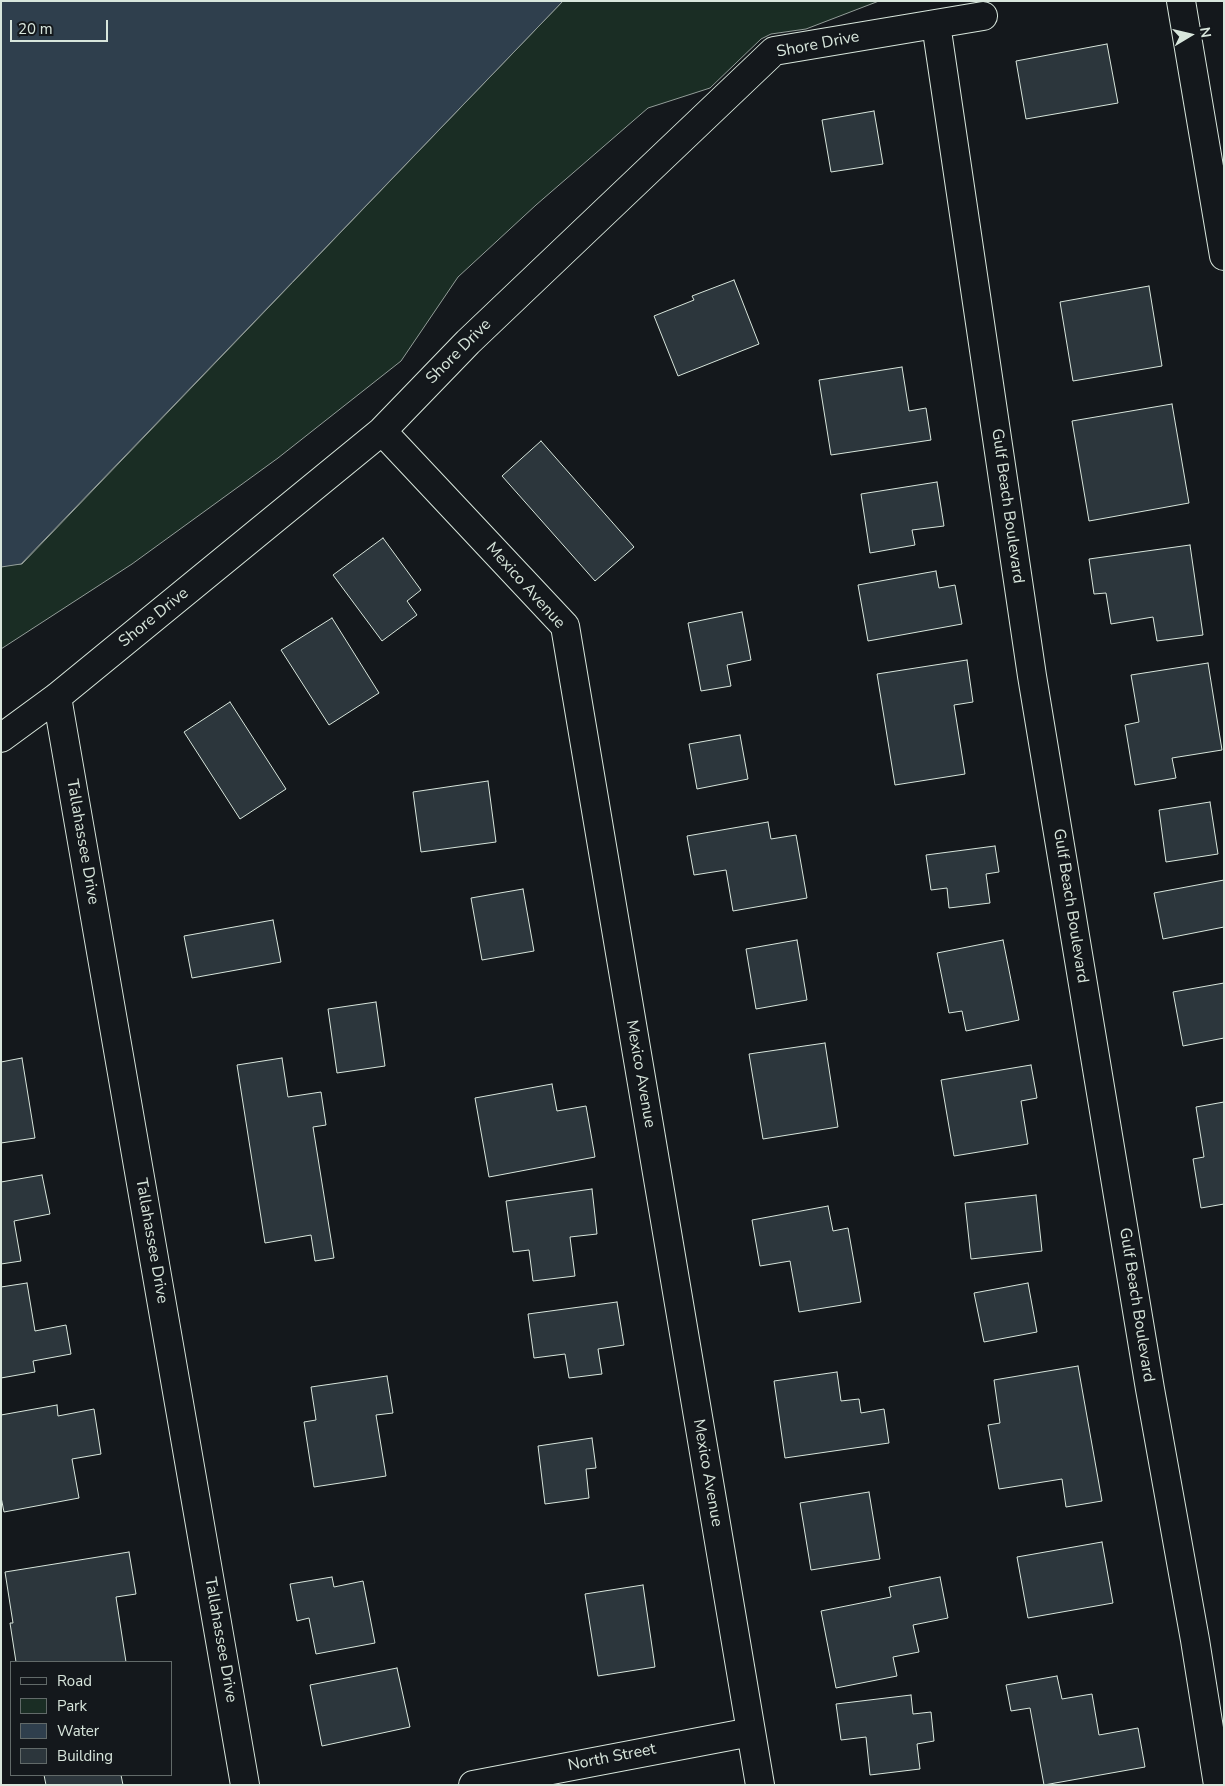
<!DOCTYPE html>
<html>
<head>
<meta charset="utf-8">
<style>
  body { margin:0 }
  #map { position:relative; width:1225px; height:1786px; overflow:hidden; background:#14181c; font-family:"Nunito Sans",sans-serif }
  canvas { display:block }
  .frame { position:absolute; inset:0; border:2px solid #d8e6dc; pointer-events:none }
  .legend { position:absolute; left:10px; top:1661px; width:162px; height:115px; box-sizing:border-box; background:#14181c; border:1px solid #626a69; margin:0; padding:6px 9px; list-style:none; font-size:15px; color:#d8e6dc }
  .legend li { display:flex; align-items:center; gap:10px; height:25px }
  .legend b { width:25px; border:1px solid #626a69 }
  .north { position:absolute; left:1165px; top:10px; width:50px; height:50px; -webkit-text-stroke:4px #14181c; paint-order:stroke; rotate:81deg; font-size:14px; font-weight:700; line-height:20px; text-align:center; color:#d8e6dc }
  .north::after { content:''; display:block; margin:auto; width:18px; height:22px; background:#d8e6dc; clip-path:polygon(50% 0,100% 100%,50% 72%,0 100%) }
  .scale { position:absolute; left:10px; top:20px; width:98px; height:22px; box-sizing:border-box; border:2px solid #d8e6dc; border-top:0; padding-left:6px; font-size:15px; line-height:18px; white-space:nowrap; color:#d8e6dc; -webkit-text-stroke:4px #14181c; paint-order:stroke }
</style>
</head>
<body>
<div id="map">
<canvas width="1225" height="1786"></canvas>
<div class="frame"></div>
<ul class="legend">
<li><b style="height:6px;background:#14181c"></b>Road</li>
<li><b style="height:14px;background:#1a2d24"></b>Park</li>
<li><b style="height:14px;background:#2f3f4d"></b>Water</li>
<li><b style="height:14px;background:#2c363c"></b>Building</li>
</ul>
<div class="north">N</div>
<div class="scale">20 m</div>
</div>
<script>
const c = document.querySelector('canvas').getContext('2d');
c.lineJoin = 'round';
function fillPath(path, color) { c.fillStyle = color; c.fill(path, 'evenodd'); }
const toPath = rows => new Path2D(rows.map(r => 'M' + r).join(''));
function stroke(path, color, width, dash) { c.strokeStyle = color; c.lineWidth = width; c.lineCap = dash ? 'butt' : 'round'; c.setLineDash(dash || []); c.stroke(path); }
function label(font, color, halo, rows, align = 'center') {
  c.font = font + ' "Nunito Sans",sans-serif'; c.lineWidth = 4; c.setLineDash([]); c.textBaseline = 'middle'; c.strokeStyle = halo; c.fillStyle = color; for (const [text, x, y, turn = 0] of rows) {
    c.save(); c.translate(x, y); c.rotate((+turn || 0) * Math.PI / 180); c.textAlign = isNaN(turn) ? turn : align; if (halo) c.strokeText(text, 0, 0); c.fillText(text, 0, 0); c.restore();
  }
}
const green = toPath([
  [563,1,879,1,806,29,771,34,761,39,710,88,648,108,536,205,458,277,401,361,278,458,132,564,1,649,1,565,22,564,563,1]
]);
fillPath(green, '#1a2d24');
stroke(green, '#939e99', 1);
const water = toPath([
  [1,1,563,1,21,564,1,567,1,1]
]);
fillPath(water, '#2f3f4d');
stroke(water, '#939e99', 1);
const building = toPath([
  [1107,44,1118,103,1026,119,1016,61,1107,44],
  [874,111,883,164,831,172,822,120,874,111],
  [734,280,759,344,678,376,654,316,694,300,692,296,734,280],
  [1149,286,1162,366,1073,381,1060,302,1149,286],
  [902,367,909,411,926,408,931,440,831,455,819,380,902,367],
  [1172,404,1189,503,1089,521,1072,421,1172,404],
  [541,441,634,547,595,581,502,476,541,441],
  [937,482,944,526,912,530,915,545,870,553,861,494,937,482],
  [383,538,421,590,407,601,417,615,382,641,333,575,383,538],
  [1190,545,1203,635,1157,641,1153,617,1111,624,1106,593,1094,594,1089,559,1190,545],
  [936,571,939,588,955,585,962,624,868,641,858,585,936,571],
  [742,612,751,660,727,665,731,686,701,691,688,623,742,612],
  [332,618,379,693,329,725,281,650,332,618],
  [967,660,973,702,954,705,965,774,895,785,877,674,967,660],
  [1208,663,1222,750,1172,758,1176,778,1135,785,1125,725,1139,722,1131,675,1208,663],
  [230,702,286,789,240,819,184,732,230,702],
  [740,735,748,779,697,789,689,744,740,735],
  [488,781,496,842,421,852,413,792,488,781],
  [1210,802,1218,854,1166,862,1159,810,1210,802],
  [768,822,771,839,796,835,807,898,733,911,726,870,694,875,687,836,768,822],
  [995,846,999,872,986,874,990,903,949,908,947,888,931,890,926,855,995,846],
  [1224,880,1224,927,1163,939,1154,893,1224,880],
  [523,889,534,951,482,960,471,898,523,889],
  [273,920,281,962,192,978,184,936,273,920],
  [797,940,807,1000,756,1009,746,949,797,940],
  [1003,940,1019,1020,966,1031,962,1011,949,1013,937,953,1003,940],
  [1224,983,1224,1038,1183,1046,1173,992,1224,983],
  [376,1002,385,1066,337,1073,328,1009,376,1002],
  [825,1043,838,1127,763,1139,749,1054,825,1043],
  [22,1058,35,1138,1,1143,1,1062,22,1058],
  [282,1058,288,1097,321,1092,326,1125,313,1127,334,1258,315,1261,311,1235,265,1243,237,1065,282,1058],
  [1031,1065,1037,1098,1021,1101,1028,1144,954,1156,941,1080,1031,1065],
  [552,1084,557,1111,586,1106,595,1157,489,1177,475,1098,552,1084],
  [1224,1102,1224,1204,1201,1208,1193,1159,1204,1157,1196,1107,1224,1102],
  [42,1175,50,1214,14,1221,21,1261,1,1264,1,1182,42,1175],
  [592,1189,597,1234,570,1237,575,1276,533,1281,529,1250,513,1252,506,1201,592,1189],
  [1036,1195,1042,1251,971,1259,965,1203,1036,1195],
  [828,1206,833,1231,848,1228,861,1302,799,1312,790,1261,760,1266,752,1220,828,1206],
  [27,1283,35,1331,66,1325,71,1354,33,1361,35,1372,1,1378,1,1287,27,1283],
  [1028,1283,1037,1332,984,1342,974,1293,1028,1283],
  [617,1302,624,1345,598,1349,602,1374,569,1378,565,1354,534,1358,528,1314,617,1302],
  [1078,1366,1102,1501,1066,1507,1062,1479,999,1489,988,1425,1000,1423,994,1380,1078,1366],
  [837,1372,841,1401,859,1399,861,1413,884,1409,889,1443,785,1458,774,1381,837,1372],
  [387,1376,393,1413,376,1415,386,1476,314,1487,304,1422,316,1420,311,1387,387,1376],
  [57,1405,58,1416,94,1409,101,1454,72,1459,79,1498,4,1512,1,1497,1,1415,57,1405],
  [592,1438,596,1468,586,1469,589,1498,545,1504,538,1446,592,1438],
  [869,1492,880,1559,811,1570,800,1503,869,1492],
  [1102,1542,1113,1603,1028,1618,1017,1557,1102,1542],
  [129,1552,136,1594,116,1597,126,1662,16,1662,10,1623,13,1623,5,1572,129,1552],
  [332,1577,334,1587,363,1581,375,1643,316,1654,309,1618,297,1621,290,1584,332,1577],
  [940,1577,948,1618,913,1625,919,1652,893,1657,897,1676,836,1688,821,1611,891,1597,889,1587,940,1577],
  [643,1585,655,1667,598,1676,585,1594,643,1585],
  [397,1668,410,1727,322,1746,310,1685,397,1668],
  [1057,1676,1062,1699,1092,1694,1099,1735,1138,1728,1145,1767,1044,1785,1030,1708,1011,1711,1006,1685,1057,1676],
  [911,1695,913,1714,931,1712,934,1741,917,1744,920,1769,870,1775,866,1737,841,1740,836,1704,911,1695],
  [44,1775,121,1775,123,1785,46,1785,44,1775]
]);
fillPath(building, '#2c363c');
stroke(building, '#d8e6dc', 1);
const minor = toPath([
  [1181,1,1224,256],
  [936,24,1032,676,1150,1389,1195,1640,1218,1785],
  [382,431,565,626,760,1785],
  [57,697,245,1785],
  [1,738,57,697,382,431,468,342,774,51,983,16],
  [473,1785,751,1732]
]);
stroke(minor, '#d8e6dc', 30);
stroke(minor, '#14181c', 28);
label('16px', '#d8e6dc', '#14181c', [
  ["Shore Drive",818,45,-11],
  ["Shore Drive",459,352,-45],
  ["Gulf Beach Boulevard",1007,506,82],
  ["Mexico Avenue",525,586,48],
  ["Shore Drive",154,618,-39],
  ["Tallahassee Drive",82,842,80],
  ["Gulf Beach Boulevard",1070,906,81],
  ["Mexico Avenue",640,1074,80],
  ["Tallahassee Drive",151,1241,80],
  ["Gulf Beach Boulevard",1136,1305,81],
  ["Mexico Avenue",707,1473,80],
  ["Tallahassee Drive",220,1640,80],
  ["North Street",612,1758,-11]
]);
</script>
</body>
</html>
